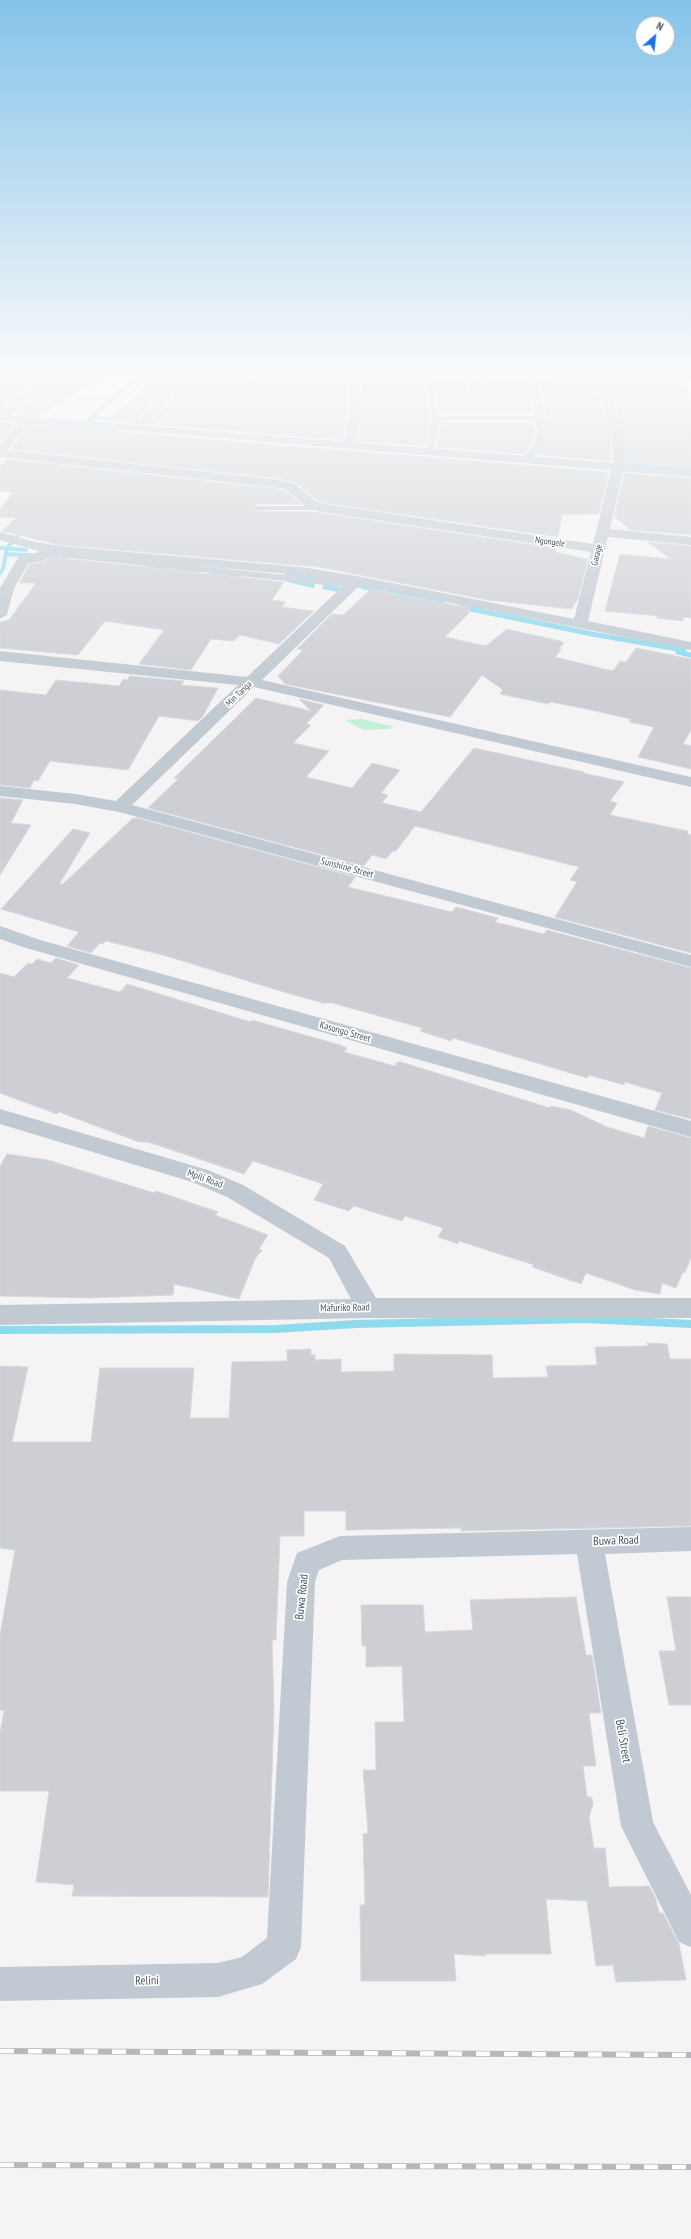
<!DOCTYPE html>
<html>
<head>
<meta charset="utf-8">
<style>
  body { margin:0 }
  #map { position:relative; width:691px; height:2239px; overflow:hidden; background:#f5f3f3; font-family:"PT Sans Narrow",sans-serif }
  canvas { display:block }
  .north { position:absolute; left:635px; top:16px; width:40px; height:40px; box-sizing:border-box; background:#fff; border:1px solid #b7bbc0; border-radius:50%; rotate:27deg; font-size:11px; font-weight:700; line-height:16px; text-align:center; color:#4a5661 }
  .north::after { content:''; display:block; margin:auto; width:14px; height:18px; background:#1a73e8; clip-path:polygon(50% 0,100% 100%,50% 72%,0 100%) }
</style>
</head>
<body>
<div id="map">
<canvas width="691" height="2239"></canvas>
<div class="north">N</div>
</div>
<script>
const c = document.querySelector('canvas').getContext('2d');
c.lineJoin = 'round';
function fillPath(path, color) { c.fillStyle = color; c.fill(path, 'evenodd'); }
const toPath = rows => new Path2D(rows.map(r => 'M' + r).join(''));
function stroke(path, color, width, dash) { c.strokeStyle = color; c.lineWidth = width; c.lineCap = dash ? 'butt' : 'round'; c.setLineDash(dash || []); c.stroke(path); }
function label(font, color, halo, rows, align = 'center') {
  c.font = font + ' "PT Sans Narrow",sans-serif'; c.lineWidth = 3.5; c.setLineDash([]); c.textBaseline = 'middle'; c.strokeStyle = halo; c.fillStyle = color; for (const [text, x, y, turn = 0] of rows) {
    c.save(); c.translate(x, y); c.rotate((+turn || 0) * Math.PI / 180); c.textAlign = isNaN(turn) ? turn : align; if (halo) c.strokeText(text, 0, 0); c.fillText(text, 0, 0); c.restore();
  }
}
fillPath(toPath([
  [361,719,392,726,390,729,363,730,345,720]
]), '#c3f1d5');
stroke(toPath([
  [629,377,691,377],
  [616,400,607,382,619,379],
  [92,417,138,422],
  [622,421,625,463,691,468],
  [32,422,84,427,89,433,87,436],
  [86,422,118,393,143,376],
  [90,432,92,430,116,429],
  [0,548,26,550],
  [6,554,68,557],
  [148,566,169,569],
  [175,570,197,572],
  [0,573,3,569,7,548,24,528],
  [212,573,238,575],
  [286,575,323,579],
  [288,580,313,586],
  [351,584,369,588],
  [325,587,329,588]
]), '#90daee', 4);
stroke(toPath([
  [325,587,346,591],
  [364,587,443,603],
  [461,607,592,634,684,650],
  [678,652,691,655]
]), '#90daee', 5);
stroke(toPath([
  [0,1330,276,1329,355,1324,586,1319,691,1324]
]), '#90daee', 8);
const building = toPath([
  [0,376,41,376,0,411,0,376],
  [57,376,106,376,38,416,15,414,57,376],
  [156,376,246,376,250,380,292,376,348,376,348,406,343,440,148,424,174,398,164,387,159,386,152,390,158,398,133,423,109,421,156,376],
  [361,376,422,376,430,418,426,446,358,441,363,406,361,376],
  [550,376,594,376,611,437,611,461,540,455,550,433,539,382,551,380,550,376],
  [608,376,684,379,691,402,691,468,626,462,625,437,608,376],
  [486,377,499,383,526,382,532,414,440,414,433,379,464,380,470,400,478,403,479,402,474,380,486,377],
  [0,422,18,423,0,442,0,422],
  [441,422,533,422,535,433,531,447,523,454,436,447,441,422],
  [32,425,63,427,609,472,599,514,562,515,558,537,324,503,317,500,296,483,281,479,10,449,32,425],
  [7,459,280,489,286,491,301,504,256,504,255,511,315,512,556,548,555,552,588,559,578,599,571,609,488,600,318,567,59,545,2,531,16,518,0,517,0,509,13,492,0,491,0,467,7,459],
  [624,473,691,478,691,535,631,530,614,517,624,473],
  [648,542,691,546,691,618,683,617,683,621,656,618,658,616,605,611,620,554,671,559,648,542],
  [60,556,62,558,284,582,272,600,285,602,282,607,314,611,279,644,240,635,234,641,211,639,191,670,139,664,164,630,105,621,78,655,0,648,0,622,9,620,36,583,19,583,30,564,44,562,49,558,57,558,60,556],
  [371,589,469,608,469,613,445,637,486,646,507,629,560,641,564,643,559,649,562,649,555,657,613,671,620,661,626,662,636,648,691,659,691,730,683,744,691,746,691,769,638,757,654,727,629,722,631,719,582,708,550,702,548,704,500,694,503,690,482,675,450,717,285,684,278,676,303,650,297,649,332,614,343,615,371,589],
  [130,676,184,681,181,685,218,688,203,716,198,721,159,716,128,770,50,761,38,781,34,780,30,788,0,785,0,690,46,695,56,680,119,686,123,679,127,680,130,676],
  [256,698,311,711,299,699,324,705,306,724,311,725,293,743,329,751,306,777,352,788,372,763,400,770,381,793,388,795,382,803,421,812,474,748,584,772,583,773,624,782,610,801,617,803,610,815,688,831,687,834,691,835,691,953,555,917,577,882,570,880,579,867,415,826,396,851,393,851,386,859,372,855,364,866,148,808,178,779,174,778,256,698],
  [0,798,23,800,11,823,31,825,0,875,0,798],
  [137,818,355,877,348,887,452,912,456,907,498,918,495,922,544,934,547,930,691,968,691,1119,655,1110,662,1093,625,1082,624,1085,589,1075,587,1078,453,1038,451,1041,420,1031,422,1028,332,1003,323,1003,287,993,163,955,106,941,103,944,100,943,91,953,67,946,79,932,1,909,73,829,90,833,60,883,62,885,132,819,137,818],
  [56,958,79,965,67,978,120,992,127,984,251,1022,252,1020,340,1045,347,1048,344,1052,395,1066,397,1062,401,1062,550,1108,551,1106,571,1110,607,1127,644,1138,648,1126,691,1138,691,1257,685,1273,683,1272,676,1288,662,1283,660,1294,635,1290,586,1273,581,1284,532,1267,534,1265,459,1241,458,1244,438,1237,443,1228,405,1216,402,1221,354,1206,349,1211,314,1200,323,1184,253,1161,244,1174,148,1142,139,1142,59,1112,57,1114,0,1093,0,973,14,977,28,963,32,964,37,959,51,963,56,958],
  [7,1154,48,1160,154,1193,156,1191,218,1212,215,1215,268,1235,259,1249,262,1250,255,1259,239,1299,174,1284,173,1295,90,1298,0,1296,0,1166,7,1154],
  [647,1343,667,1344,670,1359,691,1359,691,1526,461,1531,461,1528,346,1530,346,1511,304,1511,304,1536,280,1536,276,1640,272,1640,274,1710,268,1897,72,1896,74,1885,36,1882,49,1791,0,1791,0,1733,4,1711,0,1710,0,1635,15,1550,0,1548,0,1366,28,1367,12,1442,91,1442,100,1368,194,1368,190,1418,229,1418,232,1362,287,1361,287,1350,311,1349,311,1355,315,1355,315,1360,341,1359,341,1372,394,1371,394,1354,492,1355,493,1378,548,1377,546,1366,597,1365,595,1347,648,1346,647,1343],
  [576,1597,586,1655,592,1655,601,1713,589,1713,596,1766,583,1766,587,1796,592,1798,593,1804,589,1817,594,1848,605,1848,609,1887,649,1886,656,1899,659,1913,663,1913,679,1944,686,1980,616,1982,613,1965,596,1966,587,1901,546,1899,551,1954,485,1954,485,1956,454,1954,456,1981,361,1981,360,1905,365,1905,363,1834,368,1833,363,1770,376,1770,375,1722,404,1722,402,1666,366,1667,366,1646,362,1646,361,1605,423,1605,425,1632,473,1630,470,1600,576,1597],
  [667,1597,691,1597,691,1705,669,1705,659,1651,676,1651,667,1597]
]);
fillPath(building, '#cdcfd5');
stroke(building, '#d7d9de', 1);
fillPath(toPath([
  [424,376,431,376,439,416,540,416,544,418,540,420,440,420,433,452,426,454,432,418,424,376],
  [465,376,472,376,478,402,471,400,465,376],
  [256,506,322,506,326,508,322,510,256,510,256,506],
  [65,552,352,582,356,585,352,588,62,557,62,553,65,552]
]), '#c1cad2');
fillPath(toPath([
  [44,376,56,376,6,419,0,420,0,413,44,376],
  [349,376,359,376,362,406,356,445,350,449,344,445,350,406,349,376],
  [526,376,536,376,549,433,541,453,524,464,518,460,532,448,537,433,526,376],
  [595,376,606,376,624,437,625,462,610,529,691,537,691,545,608,537,588,621,691,642,691,650,360,585,262,680,691,777,691,787,254,687,132,805,691,955,691,967,119,812,75,804,0,796,0,786,75,794,116,801,238,685,0,661,0,651,247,677,346,583,301,575,59,554,57,557,48,557,44,561,29,563,14,588,7,615,0,619,0,588,19,556,35,554,39,551,0,540,0,532,31,541,59,546,301,567,357,576,574,619,591,552,322,512,306,507,287,490,280,488,0,457,0,444,25,418,29,417,35,420,7,450,281,480,295,484,316,501,324,504,593,544,613,462,612,437,595,376],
  [159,387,163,388,172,398,139,431,131,431,129,429,160,398,153,390,159,387],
  [0,926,40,940,691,1121,691,1137,26,948,0,939,0,926],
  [0,1109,208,1170,243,1185,345,1246,376,1298,691,1298,691,1318,369,1318,0,1325,0,1305,351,1299,329,1258,227,1197,192,1182,0,1124,0,1109],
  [691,1527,691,1551,605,1554,653,1822,691,1895,691,1947,679,1942,621,1826,577,1554,342,1560,319,1570,315,1582,301,1947,296,1959,262,1984,218,1997,0,2001,0,1967,218,1963,242,1957,267,1938,287,1582,297,1553,340,1536,691,1527]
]), '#c1cad2');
fillPath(toPath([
  [0,414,691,469,691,477,0,420,0,414]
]), '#c1cbd6');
const rail = toPath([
  [0,2051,691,2055],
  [0,2165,691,2167]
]);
stroke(rail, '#b5b8bd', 6);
stroke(rail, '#fff', 4.5, [14]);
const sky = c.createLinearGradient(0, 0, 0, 690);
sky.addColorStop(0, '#85c3ea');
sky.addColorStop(0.54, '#fafafa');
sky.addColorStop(1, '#fafafa00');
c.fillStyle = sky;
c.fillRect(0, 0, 691, 690);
label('9px', '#4a5661', '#fff', [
  ["Ngongele",550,542,8],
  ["Garage",597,555,-76],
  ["Min Tanga",239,694,-44]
]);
label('10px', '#4a5661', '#fff', [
  ["Sunshine Street",347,868,15],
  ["Kasongo Street",345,1032,16],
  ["Mpili Road",205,1179,20],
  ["Mafuriko Road",345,1308,-1]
]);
label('12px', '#4a5661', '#fff', [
  ["Buwa Road",616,1541,-2],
  ["Buwa Road",302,1597,-84],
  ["Beli Street",623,1741,80],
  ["Relini",147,1981,-1]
]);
</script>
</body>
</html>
